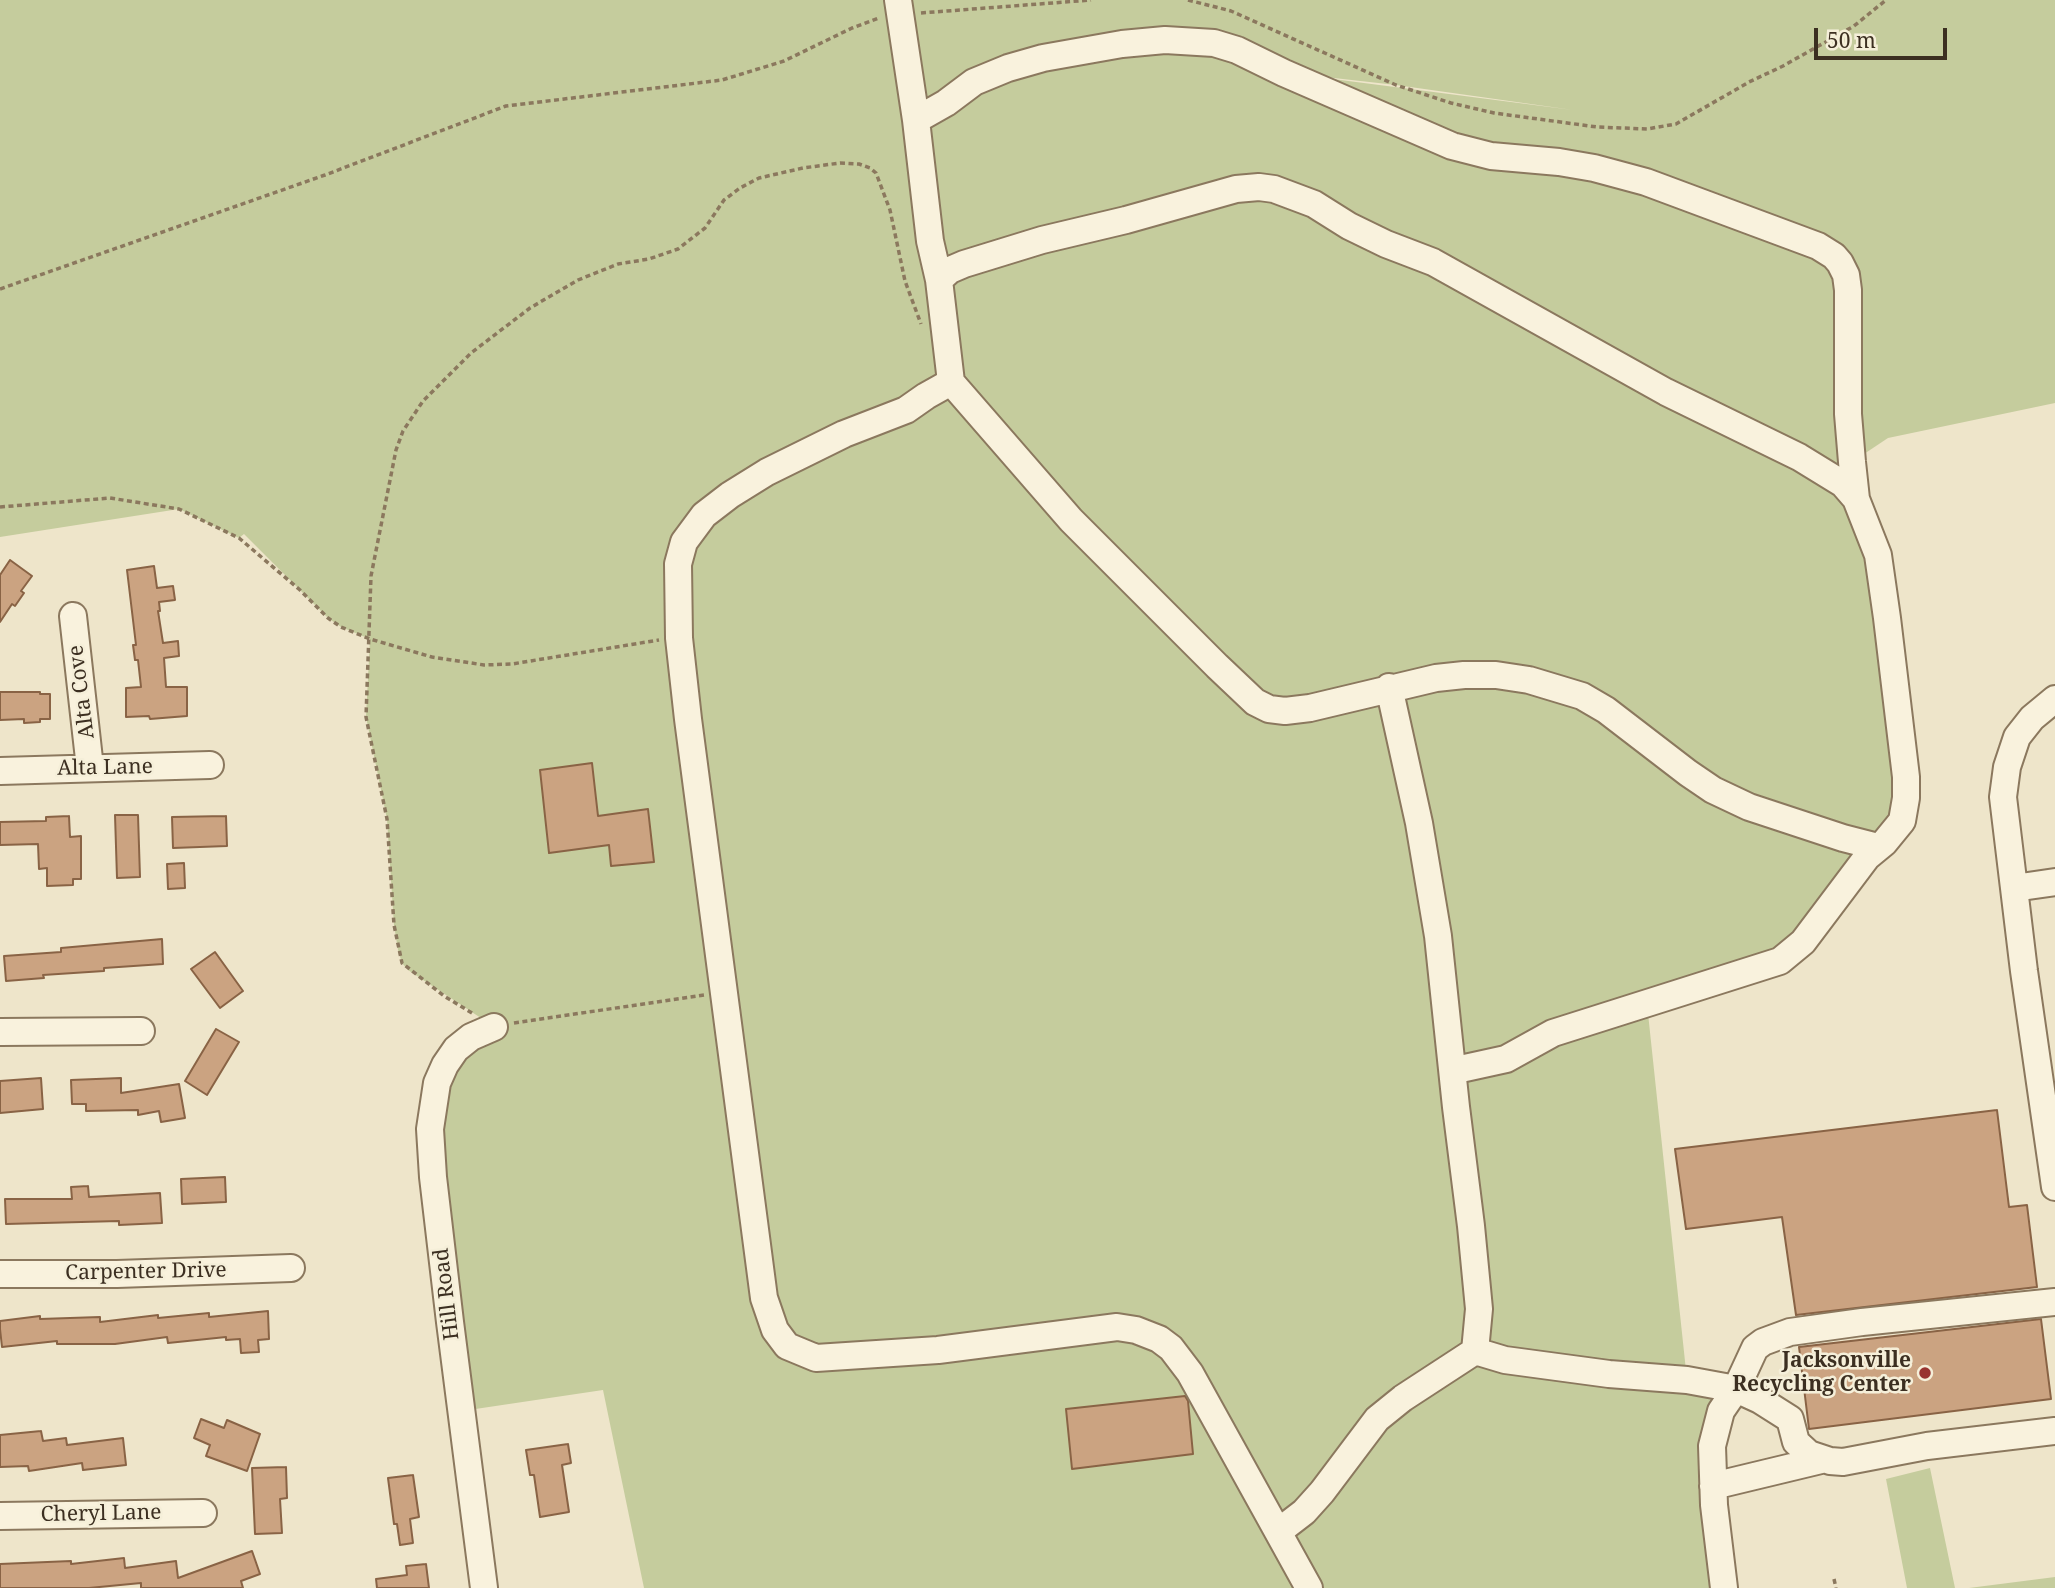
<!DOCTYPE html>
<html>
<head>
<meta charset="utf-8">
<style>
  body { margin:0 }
  #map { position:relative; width:2055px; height:1588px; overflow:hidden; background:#eee5ca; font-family:"Noto Serif",serif }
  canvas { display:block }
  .scale { position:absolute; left:1814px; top:28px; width:133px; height:32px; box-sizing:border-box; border:4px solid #3c2f21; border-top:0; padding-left:9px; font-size:21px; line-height:24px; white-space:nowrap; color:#3c2f21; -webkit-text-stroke:5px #f5efd9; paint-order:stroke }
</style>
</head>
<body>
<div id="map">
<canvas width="2055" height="1588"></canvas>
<div class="scale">50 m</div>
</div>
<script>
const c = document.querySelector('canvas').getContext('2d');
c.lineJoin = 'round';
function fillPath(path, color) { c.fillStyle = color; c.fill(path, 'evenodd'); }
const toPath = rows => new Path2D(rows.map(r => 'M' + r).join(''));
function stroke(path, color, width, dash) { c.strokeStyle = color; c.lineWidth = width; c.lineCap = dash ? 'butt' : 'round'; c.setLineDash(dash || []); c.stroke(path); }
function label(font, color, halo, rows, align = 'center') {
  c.font = font + ' "Noto Serif",serif'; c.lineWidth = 5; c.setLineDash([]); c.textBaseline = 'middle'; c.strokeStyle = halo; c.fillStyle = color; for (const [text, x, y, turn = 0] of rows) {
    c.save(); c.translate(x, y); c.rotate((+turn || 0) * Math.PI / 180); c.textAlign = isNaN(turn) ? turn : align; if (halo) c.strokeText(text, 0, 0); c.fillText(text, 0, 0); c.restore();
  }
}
fillPath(toPath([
  [0,0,2055,0,2055,403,1888,438,1852,462,1906,798,1803,942,1647,1004,1687,1380,1736,1389,1721,1411,1724,1588,644,1588,603,1390,462,1411,437,1083,493,1026,408,970,402,963,398,950,394,925,387,819,366,717,370,639,341,627,328,618,244,534,239,538,179,509,0,537],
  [1325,77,1396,85,1573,110,1325,78],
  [1930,1468,1955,1588,1907,1588,1886,1479],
  [2055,1577,2055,1588,1969,1588]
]), '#c5cc9d');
const building = toPath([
  [10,560,32,576,21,591,24,593,15,606,12,604,0,622,0,575,10,560],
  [154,566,157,588,173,586,175,600,159,602,160,611,158,611,163,643,178,641,179,656,164,658,166,687,187,687,187,716,150,719,149,716,126,717,126,688,141,687,138,660,135,660,133,645,136,645,127,570,154,566],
  [0,692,40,692,40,694,50,694,50,719,40,719,40,722,24,723,24,719,0,720,0,692],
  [592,763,598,816,648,809,654,862,611,866,609,845,549,853,540,770,592,763],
  [115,815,138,815,140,877,117,878,115,815],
  [69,816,70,837,81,836,81,879,73,879,73,885,47,886,47,868,39,869,38,844,0,845,0,822,46,821,46,817,69,816],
  [226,816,227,846,173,848,172,817,226,816],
  [184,863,185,888,168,889,167,864,184,863],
  [162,939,163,964,104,968,104,971,43,975,44,978,6,981,4,956,61,952,61,948,162,939],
  [215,952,243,991,220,1008,191,969,215,952],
  [216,1029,239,1042,207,1095,185,1081,216,1029],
  [41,1078,43,1109,0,1113,0,1081,41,1078],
  [121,1078,121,1093,179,1084,185,1118,161,1122,159,1111,138,1115,138,1110,86,1111,86,1104,72,1104,71,1080,121,1078],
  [1997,1110,2009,1207,2027,1205,2037,1287,1796,1315,1782,1217,1686,1229,1675,1149,1997,1110],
  [225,1177,226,1202,182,1204,181,1179,225,1177],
  [88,1186,89,1197,160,1193,162,1223,119,1225,119,1221,6,1224,5,1199,72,1199,71,1187,88,1186],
  [268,1311,269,1339,258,1340,259,1352,241,1353,240,1339,226,1340,226,1337,168,1343,167,1337,115,1344,57,1344,57,1341,2,1347,0,1329,0,1321,40,1316,40,1319,100,1317,100,1322,158,1315,158,1318,209,1313,209,1317,268,1311],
  [2041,1319,2051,1399,1809,1429,1799,1347,2041,1319],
  [1185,1396,1188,1401,1193,1454,1072,1469,1066,1409,1185,1396],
  [201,1419,224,1428,227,1420,260,1434,247,1471,206,1456,210,1445,194,1438,201,1419],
  [41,1431,43,1441,66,1438,67,1445,123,1438,126,1465,83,1470,82,1463,29,1471,28,1466,0,1467,0,1435,41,1431],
  [568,1444,571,1463,562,1465,569,1512,540,1517,534,1475,530,1475,526,1450,568,1444],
  [286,1467,287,1498,280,1499,282,1533,255,1534,252,1468,286,1467],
  [413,1475,419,1517,410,1519,413,1543,400,1545,397,1524,394,1524,388,1478,413,1475],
  [252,1551,260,1574,241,1581,243,1588,141,1588,141,1583,89,1588,0,1588,0,1564,71,1561,71,1564,124,1558,125,1568,176,1561,178,1578,252,1551],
  [426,1564,429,1588,377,1588,376,1579,407,1575,406,1566,426,1564]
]);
fillPath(building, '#cba381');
stroke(building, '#896345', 2);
const minor = toPath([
  [898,0,916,120,930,241,939,280,951,382,1071,520,1217,666,1255,702,1269,709,1285,711,1310,708,1436,678,1464,675,1496,675,1529,680,1582,696,1606,710,1688,773,1713,790,1749,807,1843,838,1878,847],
  [916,120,946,103,974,82,1008,68,1043,58,1122,44,1165,40,1214,43,1237,50,1284,73,1452,146,1491,156,1559,162,1594,168,1646,182,1818,246,1834,256,1840,263,1846,275,1848,290,1848,414,1852,462,1856,499,1878,555,1887,618,1906,777,1906,798,1902,821,1884,843,1867,857,1803,942,1780,961,1553,1033,1506,1059,1465,1068,1452,1067],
  [939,280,950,270,964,264,1042,240,1126,220,1236,189,1259,187,1274,189,1314,204,1349,226,1386,244,1433,262,1666,392,1799,457,1843,484,1856,499],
  [951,382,926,396,906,410,844,434,767,472,730,495,704,515,684,542,678,564,679,638,688,719,764,1298,775,1330,787,1346,816,1358,938,1350,1117,1327,1136,1330,1159,1339,1171,1348,1190,1373,1309,1588],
  [73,616,90,768],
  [2055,699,2032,718,2017,737,2007,767,2003,797,2024,971,2055,1187],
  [0,771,210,765],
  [2014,888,2055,882],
  [0,1032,141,1031],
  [0,1274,117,1274,291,1268],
  [1475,1351,1505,1360,1609,1374,1687,1380,1736,1389,1760,1400,1790,1419,1796,1442,1809,1454,1830,1461,1843,1462,1927,1446,2055,1431],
  [1713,1486,1821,1460],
  [0,1516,203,1513],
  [1278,1532,1304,1512,1322,1492,1377,1419,1403,1398,1475,1351,1479,1309,1471,1226,1456,1107,1438,936,1419,823,1389,687],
  [484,1588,450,1322,433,1177,430,1129,437,1083,445,1065,456,1049,471,1037,494,1027],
  [1724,1588,1714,1505,1712,1446,1721,1411,1736,1389,1755,1348,1763,1342,1790,1332,1862,1322,2055,1302]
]);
stroke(minor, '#8b785e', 30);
stroke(toPath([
  [1188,0,1231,11,1396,85,1451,103,1494,113,1597,127,1647,129,1676,124,1749,82,1783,66,1854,26,1886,0],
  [921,13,1091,0],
  [0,289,325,175,506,106,722,80,784,61,852,28,879,18],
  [0,507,110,498,179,509,239,538,300,590,328,618,341,627,370,639,432,657,484,665,512,664,659,640],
  [472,1013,444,996,402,963,394,925,387,819,366,717,371,576,396,450,403,431,423,401,471,353,530,308,578,280,618,264,649,259,678,249,705,228,724,200,740,188,759,178,803,168,840,163,859,164,870,168,876,173,890,210,905,281,921,324],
  [514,1023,704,995],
  [1834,1579,1836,1588]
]), '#8b785e', 3.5, [5, 3.5]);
stroke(minor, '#f9f2dd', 26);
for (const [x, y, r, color] of [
  [1925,1373,7,"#98332f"]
]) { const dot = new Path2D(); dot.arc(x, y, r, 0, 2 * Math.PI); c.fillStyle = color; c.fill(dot); stroke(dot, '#f5efd9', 2.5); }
label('21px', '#3c2f21', '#f5efd9', [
  ["Alta Cove",82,692,-97],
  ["Alta Lane",105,768,-1],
  ["Carpenter Drive",146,1272,-1],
  ["Hill Road",447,1294,-97],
  ["Cheryl Lane",101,1514,-1]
]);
label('bold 21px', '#3c2f21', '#f5efd9', [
  ["Jacksonville",1911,1361],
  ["Recycling Center",1911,1385]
], 'right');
</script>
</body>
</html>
